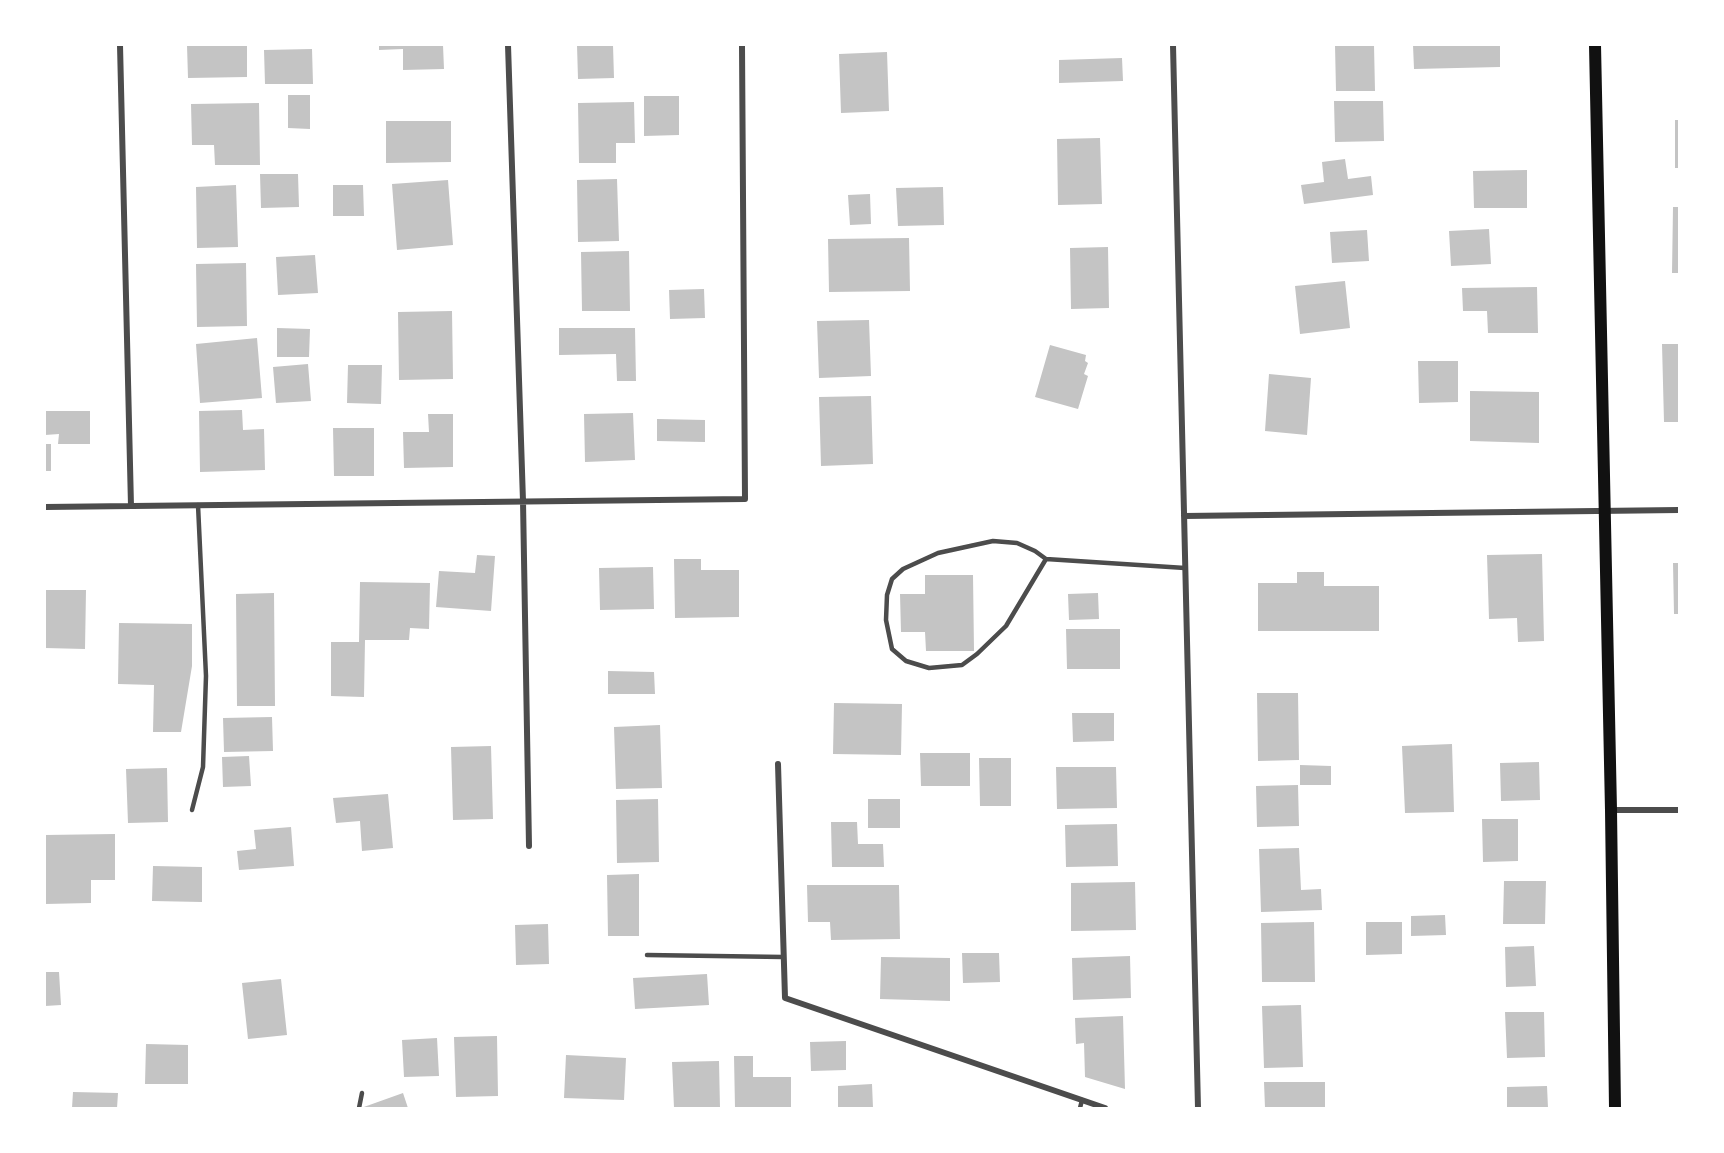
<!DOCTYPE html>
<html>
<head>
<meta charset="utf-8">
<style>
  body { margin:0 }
  #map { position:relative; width:1724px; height:1153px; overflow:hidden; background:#fff; font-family:"Alegreya Sans",sans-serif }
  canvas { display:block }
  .frame { position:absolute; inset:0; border:46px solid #fff; pointer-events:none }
</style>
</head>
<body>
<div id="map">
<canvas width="1724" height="1153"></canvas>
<div class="frame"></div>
</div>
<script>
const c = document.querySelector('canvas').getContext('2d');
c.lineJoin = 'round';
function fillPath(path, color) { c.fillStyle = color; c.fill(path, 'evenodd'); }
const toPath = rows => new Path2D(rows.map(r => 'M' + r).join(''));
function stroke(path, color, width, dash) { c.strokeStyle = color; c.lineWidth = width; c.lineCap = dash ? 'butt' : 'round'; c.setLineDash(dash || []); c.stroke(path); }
fillPath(toPath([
  [187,45,247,45,247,77,188,78],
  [379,45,443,45,444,69,403,70,403,49,379,50],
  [577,45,613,45,614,78,578,79],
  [1335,45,1374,45,1375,91,1336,91],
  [1413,45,1500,45,1500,67,1414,69],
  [312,49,313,84,265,84,264,50],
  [887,52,889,111,841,113,839,54],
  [1122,58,1123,81,1059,83,1059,60],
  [288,95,310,95,310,129,288,128],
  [644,96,679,96,679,135,644,136],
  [1334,101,1383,101,1384,141,1335,142],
  [634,102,635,143,616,143,616,163,579,163,578,103],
  [259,103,260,165,215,165,214,145,192,145,191,104],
  [1675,120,1679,120,1679,168,1675,168],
  [386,121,451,121,451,162,386,163],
  [1100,138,1102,204,1058,205,1057,139],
  [1345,159,1348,179,1371,176,1373,195,1304,204,1301,185,1324,182,1322,162],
  [1527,170,1527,208,1474,208,1473,171],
  [260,174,298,174,299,207,261,208],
  [617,179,619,241,578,242,577,180],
  [448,180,453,245,397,250,392,184],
  [236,185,238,247,197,248,196,187],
  [333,185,363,185,364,216,333,216],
  [943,187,944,225,898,226,896,188],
  [870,194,871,224,850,225,848,195],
  [1673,207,1679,207,1679,273,1672,273],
  [1489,229,1491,264,1451,266,1449,231],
  [1367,230,1369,261,1332,263,1330,232],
  [909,238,910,291,829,292,828,239],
  [1108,247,1109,308,1071,309,1070,248],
  [629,251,630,311,582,311,581,252],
  [315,255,318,293,278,295,276,257],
  [246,263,247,326,197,327,196,264],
  [1345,281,1350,328,1300,334,1295,286],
  [1537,287,1538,333,1488,333,1487,311,1463,311,1462,288],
  [704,289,705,318,670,319,669,290],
  [452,311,453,379,399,380,398,312],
  [869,320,871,376,819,378,817,321],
  [277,328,310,329,309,357,277,357],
  [559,328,635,328,636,381,617,381,616,354,559,355],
  [257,338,262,398,200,403,196,344],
  [1662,344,1679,344,1679,422,1664,422],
  [1050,345,1086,355,1085,361,1088,363,1084,374,1088,376,1078,409,1035,397],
  [1418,361,1458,361,1458,402,1419,403],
  [308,364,311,401,276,403,273,367],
  [348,365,382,365,381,404,347,403],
  [1269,374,1311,378,1307,435,1265,431],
  [1470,391,1539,392,1539,443,1470,441],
  [871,396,873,464,821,466,819,397],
  [242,410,243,430,264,429,265,470,200,472,199,411],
  [45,411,90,411,90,444,58,444,59,434,45,435],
  [633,413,635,460,585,462,584,414],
  [428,414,453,414,453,467,404,468,403,432,429,432],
  [657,419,705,420,705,442,657,441],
  [333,428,374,428,374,476,334,476],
  [45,444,51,444,51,471,45,471],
  [1542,554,1544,641,1518,642,1517,618,1489,619,1487,555],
  [477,555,495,556,491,611,436,607,439,571,475,573],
  [674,559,701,559,701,570,739,570,739,617,675,618],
  [1673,563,1679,563,1679,614,1674,614],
  [653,567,654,609,600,610,599,568],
  [1297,572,1324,572,1324,586,1379,586,1379,631,1258,631,1258,583,1297,583],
  [925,575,973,575,974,651,926,651,925,632,901,632,900,594,925,594],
  [360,582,430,583,429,629,410,628,409,640,365,640,364,697,331,696,331,642,359,642],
  [45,590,86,590,85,649,45,648],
  [274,593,275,706,237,706,236,594],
  [1098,593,1099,619,1069,620,1068,594],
  [119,623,192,624,192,666,181,732,153,732,154,685,118,684],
  [1066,629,1120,629,1120,669,1067,669],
  [608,671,654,672,655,694,608,694],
  [1257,693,1298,693,1299,760,1258,761],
  [834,703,902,704,901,755,833,754],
  [1072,713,1114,713,1114,741,1073,742],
  [272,717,273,751,224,752,223,718],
  [660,725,662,788,616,789,614,727],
  [1452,744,1454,812,1405,813,1402,746],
  [491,746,493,819,453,820,451,747],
  [920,753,970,753,970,786,921,786],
  [249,756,251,786,223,787,222,757],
  [979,758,1011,758,1011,806,980,806],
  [1539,762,1540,800,1501,801,1500,763],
  [1300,765,1331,766,1331,785,1300,785],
  [1056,767,1116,767,1117,808,1057,809],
  [167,768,168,822,128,823,126,769],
  [1298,785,1299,826,1257,827,1256,786],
  [388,794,393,848,362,851,360,821,336,823,333,798],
  [658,799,659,862,617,863,616,800],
  [868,799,900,799,900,828,868,828],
  [1482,819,1518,819,1518,861,1483,862],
  [831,822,857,822,858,844,883,844,884,867,832,867],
  [1117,824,1118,866,1066,867,1065,825],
  [291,827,294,866,239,870,237,851,256,849,254,830],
  [115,834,115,880,91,880,91,903,45,904,45,835],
  [1299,848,1301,890,1321,889,1322,910,1261,912,1259,849],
  [153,866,202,867,202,902,152,901],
  [639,874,639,936,608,936,607,875],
  [1504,881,1546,881,1545,924,1503,924],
  [1135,882,1136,930,1071,931,1071,883],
  [807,885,899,885,900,939,831,940,830,922,808,922],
  [1445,915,1446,935,1411,936,1411,916],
  [1314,922,1315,982,1262,982,1261,923],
  [1366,922,1402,922,1402,954,1366,955],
  [548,924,549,964,516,965,515,925],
  [1534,946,1536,986,1506,987,1505,947],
  [962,953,999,953,1000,982,963,983],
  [1130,956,1131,998,1073,1000,1072,958],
  [881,957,950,958,950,1001,880,999],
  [45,972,59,972,61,1005,45,1006],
  [707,974,709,1005,635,1009,633,978],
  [281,979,287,1035,248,1039,242,983],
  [1301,1005,1303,1067,1264,1068,1262,1006],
  [1505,1012,1544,1012,1545,1057,1507,1058],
  [1123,1016,1125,1089,1085,1077,1084,1043,1076,1044,1075,1018],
  [497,1036,498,1096,456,1097,454,1037],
  [437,1038,439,1076,404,1077,402,1040],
  [846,1041,846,1070,811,1071,810,1042],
  [146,1044,188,1045,188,1084,145,1084],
  [566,1055,626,1058,624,1100,564,1098],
  [734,1056,753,1056,753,1077,791,1077,791,1108,735,1108],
  [719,1061,720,1108,674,1108,672,1062],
  [1264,1082,1325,1082,1325,1108,1265,1108],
  [872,1084,873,1108,838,1108,838,1086],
  [1547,1086,1548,1108,1507,1108,1507,1087],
  [73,1092,118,1093,117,1108,72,1108],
  [403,1093,408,1108,361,1108]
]), '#c4c4c4');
stroke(toPath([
  [1046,559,1006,626,977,654,962,665,929,668,906,661,892,649,886,620,887,595,892,579,903,569,938,553,993,541,1017,543,1035,551,1046,559,1185,568],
  [192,810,203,767,206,676,198,505],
  [647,955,783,957],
  [359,1108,362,1093],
  [1080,1108,1082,1100]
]), '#4c4c4c', 4.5);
stroke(toPath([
  [120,45,131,506],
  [508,45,523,501,529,846],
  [1173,45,1198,1108],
  [45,507,745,499,742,45],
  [1184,516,1679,510],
  [778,764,785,998,1105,1108],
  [1611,810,1679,810]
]), '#4c4c4c', 6);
stroke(toPath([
  [1595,45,1611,810,1615,1108]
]), '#111', 12);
</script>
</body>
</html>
